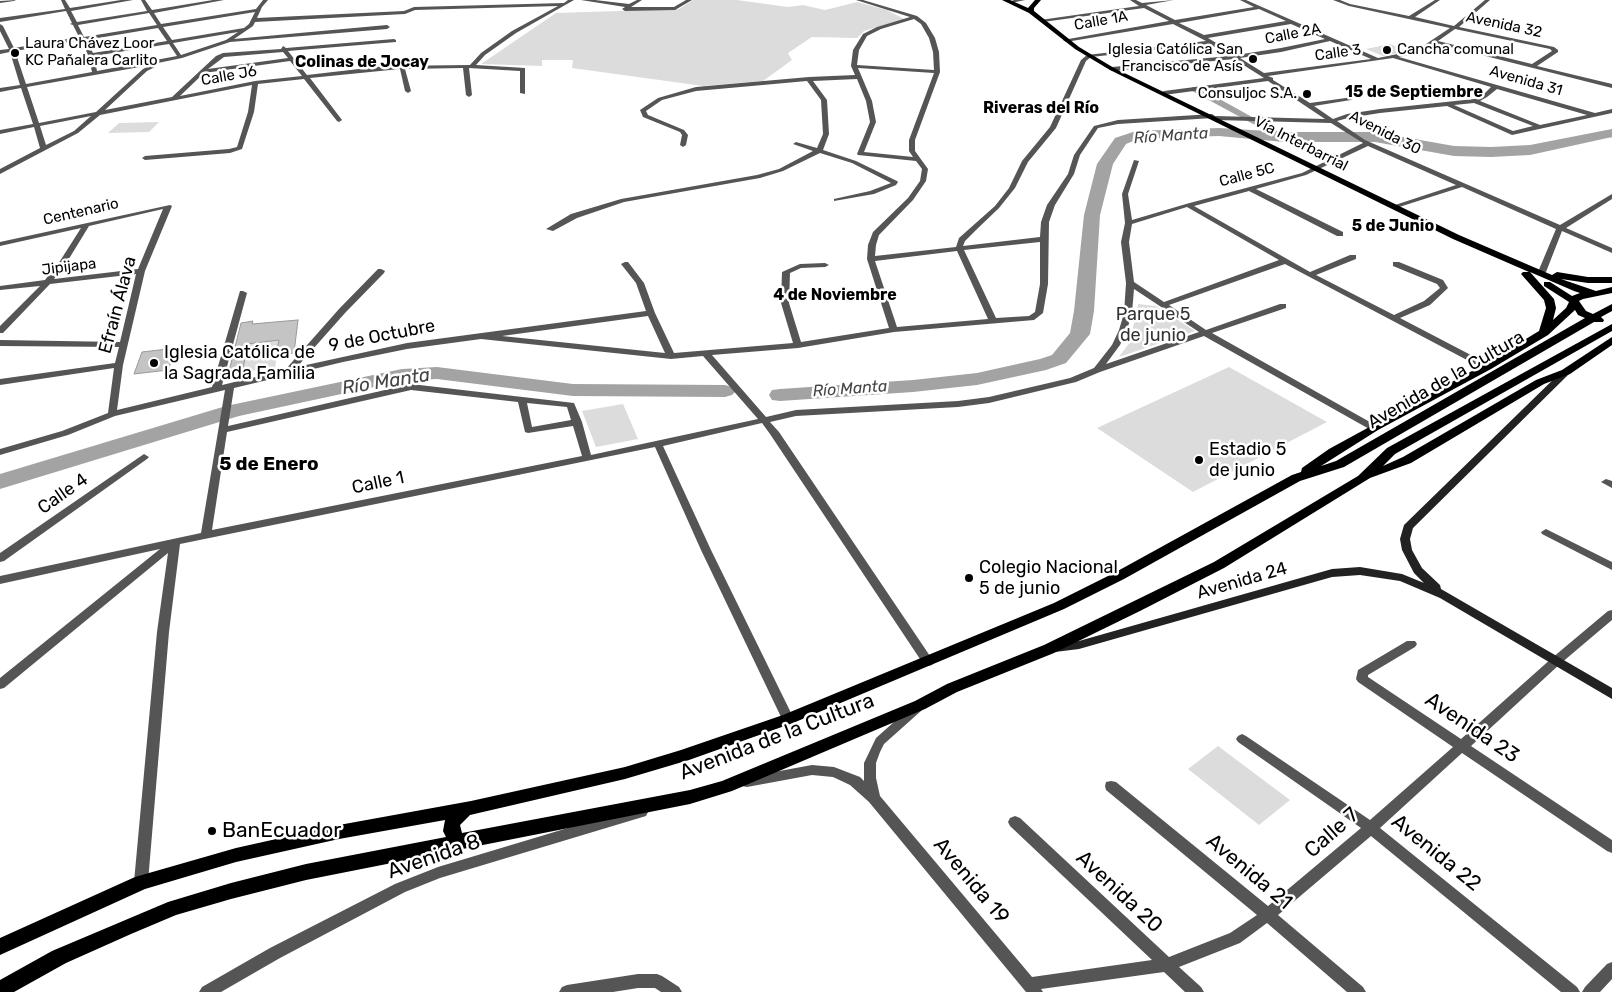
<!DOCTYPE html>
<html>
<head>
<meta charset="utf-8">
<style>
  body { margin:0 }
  canvas { display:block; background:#fff }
</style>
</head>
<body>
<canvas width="1612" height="992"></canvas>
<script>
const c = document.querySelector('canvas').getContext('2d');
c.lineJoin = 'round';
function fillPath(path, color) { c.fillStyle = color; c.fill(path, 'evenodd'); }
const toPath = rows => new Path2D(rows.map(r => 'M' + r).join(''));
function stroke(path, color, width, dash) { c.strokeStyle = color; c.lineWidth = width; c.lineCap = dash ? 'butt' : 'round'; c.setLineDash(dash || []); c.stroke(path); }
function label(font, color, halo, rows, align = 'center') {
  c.font = font + ' Rubik,sans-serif'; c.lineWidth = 5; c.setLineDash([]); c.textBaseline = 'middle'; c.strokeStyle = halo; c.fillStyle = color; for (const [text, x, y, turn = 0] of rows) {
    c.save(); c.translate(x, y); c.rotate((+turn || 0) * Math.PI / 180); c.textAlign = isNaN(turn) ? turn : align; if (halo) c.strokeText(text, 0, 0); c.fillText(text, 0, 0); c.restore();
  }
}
fillPath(toPath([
  [693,0,737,0,788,7,803,5,825,10,857,2,887,10,904,19,864,31,857,38,812,37,788,53,792,60,763,81,703,86,572,68,573,60,542,60,542,66,481,64,556,13,679,9],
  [1390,44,1408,51,1383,56,1366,49],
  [159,122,149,132,108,133,119,123],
  [1138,304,1156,306,1195,331,1119,357,1130,342],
  [279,340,275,368,241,372,247,343],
  [1229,367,1327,422,1193,492,1097,428],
  [623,404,638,439,596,447,582,411],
  [1218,746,1290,800,1259,825,1188,769]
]), '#dcdcdc');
stroke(toPath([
  [1599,136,1612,136]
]), '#a3a3a3', 2.5);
fillPath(toPath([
  [1192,87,1198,87,1288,137,1281,139,1192,91,1192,87]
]), '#a3a3a3');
fillPath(toPath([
  [1219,128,1284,132,1375,132,1454,146,1491,147,1530,145,1612,129,1612,137,1530,155,1491,157,1454,156,1375,142,1284,142,1219,136,1138,139,1126,144,1113,164,1100,215,1094,311,1090,334,1066,363,1046,370,977,385,913,392,780,401,772,400,769,395,772,390,780,389,913,380,977,373,1040,359,1052,355,1070,333,1074,311,1084,215,1097,164,1115,138,1136,131,1219,128],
  [437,367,573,384,725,385,732,387,736,391,732,395,725,397,573,396,437,379,402,381,239,416,0,489,0,474,226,406,402,369,437,367]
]), '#a3a3a3');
const building = toPath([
  [298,320,294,353,276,355,279,340,247,344,242,376,227,379,241,323,253,321,252,324,298,320],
  [176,348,168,370,134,374,142,352,176,348]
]);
fillPath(building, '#c4c4c4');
stroke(building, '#999', 1);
fillPath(toPath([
  [16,0,14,1,0,3,0,1,16,0],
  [61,0,65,0,70,8,121,0,133,0,71,11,77,22,147,11,141,0,145,0,152,10,213,0,224,0,154,13,161,24,256,9,263,0,268,0,262,7,257,18,404,11,414,7,564,3,568,0,574,0,516,33,485,55,476,65,525,68,525,94,520,93,520,71,469,68,472,95,469,97,466,95,463,68,405,69,411,91,408,93,405,91,400,69,310,78,342,120,339,122,337,121,304,79,258,84,254,112,242,149,230,153,145,160,142,158,145,156,229,149,237,147,248,112,252,85,100,115,78,133,0,174,0,169,40,148,34,127,0,134,0,130,33,124,21,88,0,92,0,88,20,85,10,52,0,54,0,50,9,49,0,31,0,24,3,26,14,48,79,37,73,25,70,24,72,23,66,11,0,22,0,18,65,9,61,0],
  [558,6,512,31,481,53,470,65,385,66,307,75,288,51,396,42,396,40,394,39,286,48,283,46,281,49,223,53,216,56,172,97,105,110,147,71,155,67,156,66,153,64,182,58,230,42,387,29,390,27,387,25,234,39,253,26,255,22,405,14,415,10,558,6],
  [255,12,249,24,244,28,172,40,163,27,255,12],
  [149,13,157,25,84,37,78,25,149,13],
  [158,28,167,41,93,53,86,40,158,28],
  [238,32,226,40,181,55,173,43,238,32],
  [81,40,88,55,92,72,26,84,15,51,81,40],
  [169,44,177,56,97,71,94,56,169,44],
  [283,52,288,58,208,69,224,57,283,52],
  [290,61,302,76,255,81,180,96,204,73,290,61],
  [151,65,143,69,96,112,39,123,27,87,151,65],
  [91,116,74,131,46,145,40,126,91,116],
  [581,0,595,0,629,4,637,0,642,0,631,7,674,7,686,0,692,0,675,10,625,11,622,9,625,7,581,0],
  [856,0,863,0,917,16,926,23,935,38,939,52,940,72,915,140,915,151,928,169,926,181,913,200,879,235,876,245,875,256,956,247,959,238,995,206,1009,188,1022,161,1050,127,1081,60,1087,55,1206,41,1173,24,1066,42,1063,40,1169,21,1144,8,1043,22,1040,20,1139,6,1130,0,1136,0,1142,3,1174,0,1146,5,1175,20,1254,7,1240,0,1246,0,1378,58,1417,50,1450,28,1349,6,1333,0,1340,0,1350,4,1409,16,1435,0,1440,0,1415,17,1454,26,1485,0,1490,0,1459,27,1554,47,1558,50,1558,52,1537,66,1612,84,1612,88,1434,43,1421,52,1399,57,1595,113,1612,109,1612,113,1512,135,1447,106,1380,113,1348,118,1337,121,1365,140,1560,225,1612,194,1612,199,1566,228,1612,248,1612,253,1562,231,1546,272,1545,274,1539,274,1538,272,1556,229,1462,187,1396,208,1392,208,1392,206,1456,185,1368,146,1306,175,1256,189,1343,232,1343,236,1337,236,1249,191,1194,206,1310,272,1350,255,1356,255,1356,259,1316,275,1394,315,1424,301,1440,288,1437,284,1393,266,1393,262,1399,262,1443,280,1448,288,1430,305,1400,318,1490,365,1491,367,1490,369,1484,369,1285,264,1169,305,1206,330,1280,304,1286,304,1286,308,1212,333,1377,426,1379,428,1377,430,1371,430,1204,336,1100,372,1076,382,989,403,958,407,796,416,770,422,779,432,932,659,934,662,932,665,928,666,924,665,770,434,762,423,663,446,711,550,794,719,792,722,788,724,784,722,782,719,701,550,655,447,180,544,169,632,148,882,146,886,141,888,136,886,134,882,157,632,168,553,4,688,0,689,0,678,160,549,0,584,0,576,201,533,225,390,115,416,68,435,0,455,0,449,62,431,108,413,114,368,0,385,0,379,115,363,119,347,0,346,0,340,120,342,136,274,50,284,3,333,0,333,0,326,40,286,0,290,0,286,45,280,60,261,81,228,0,246,0,242,170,205,172,206,145,271,123,365,117,410,212,387,240,291,243,291,247,293,222,385,285,370,339,309,378,269,381,269,385,271,384,273,345,313,297,367,407,343,646,311,636,283,621,264,625,262,628,262,644,283,655,313,674,353,793,343,781,303,782,272,800,264,825,263,829,265,825,267,801,268,790,273,789,303,801,342,889,328,867,259,868,245,873,232,908,198,920,181,922,169,916,161,858,155,857,154,870,122,866,101,857,79,813,81,827,100,829,134,823,150,856,161,897,181,898,182,896,185,874,194,834,201,834,199,870,191,891,183,852,163,820,153,783,171,760,178,624,202,577,218,553,231,546,229,571,214,621,199,757,175,779,169,813,151,793,144,796,142,817,148,823,134,821,100,807,81,696,91,662,100,646,111,648,115,684,130,688,135,686,145,683,147,680,145,682,135,680,132,643,117,640,110,658,98,696,87,809,77,855,75,851,66,853,50,863,34,877,27,910,17,856,0],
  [1259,9,1286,21,1204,35,1179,23,1259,9],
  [914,19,921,24,929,38,933,52,934,70,857,65,859,50,867,36,881,29,914,19],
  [1291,24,1325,39,1281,48,1236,55,1208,38,1291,24],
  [1455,29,1550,49,1552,51,1532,64,1438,41,1455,29],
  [1330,41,1371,59,1264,73,1240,58,1281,52,1330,41],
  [1210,44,1229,56,1112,67,1109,69,1112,71,1234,59,1264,78,1164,91,1161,93,1164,95,1268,81,1325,119,1215,116,1212,114,1118,120,1094,126,1074,155,1068,174,1047,205,1041,222,1040,237,963,246,965,241,976,230,999,208,1015,188,1028,162,1056,128,1086,61,1091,57,1210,44],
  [1393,58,1491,87,1483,95,1474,99,1380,109,1347,114,1333,119,1314,106,1351,100,1354,98,1353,97,1310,103,1273,80,1273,78,1268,76,1393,58],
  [858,68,934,73,909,140,909,151,913,157,864,152,876,122,872,101,858,68],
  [1497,89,1587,115,1540,125,1480,101,1487,97,1497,89],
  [1474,103,1533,126,1513,131,1454,105,1474,103],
  [1213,118,1216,120,1331,123,1363,143,1302,173,1186,204,1132,220,1128,194,1139,161,1134,160,1122,194,1125,223,1121,242,1126,283,1124,313,1119,330,1112,345,1094,368,1070,378,989,397,958,401,796,410,766,417,712,355,798,348,894,332,1034,320,1043,313,1048,284,1049,222,1055,205,1074,174,1080,155,1098,128,1118,124,1213,118],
  [1187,207,1279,260,1164,302,1134,282,1129,242,1132,224,1187,207],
  [163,209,138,269,54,279,67,262,89,226,163,209],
  [1040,242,1040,284,1035,312,1029,316,996,318,964,250,1040,242],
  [957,251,988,319,897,327,875,261,957,251],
  [1134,289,1199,332,1106,364,1120,345,1127,330,1132,313,1134,289],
  [648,316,665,353,502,336,648,316],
  [481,339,671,359,703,356,758,419,591,455,582,422,574,403,411,384,228,426,234,388,343,362,407,349,481,339],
  [411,390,518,402,525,432,528,433,573,426,582,456,212,530,227,432,411,390],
  [527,403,567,407,571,420,532,427,527,403],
  [144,454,149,457,147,459,4,561,0,562,0,553,144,454],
  [1606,479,1612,481,1612,488,1601,482,1606,479],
  [1546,529,1612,562,1612,570,1542,534,1541,532,1546,529],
  [1612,610,1612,620,1560,664,1471,746,1612,840,1612,853,1607,851,1462,753,1380,828,1577,987,1580,992,1561,992,1371,836,1278,915,1363,987,1366,992,1347,992,1267,923,1240,943,1179,967,1201,987,1204,992,1185,992,1164,972,1041,989,1043,992,1026,992,869,802,850,785,833,777,812,775,747,787,742,786,741,782,742,778,747,777,812,765,834,767,860,777,864,781,864,763,876,738,913,705,917,703,921,705,923,708,921,711,884,744,880,752,876,763,876,778,880,796,1032,977,1152,960,1010,826,1008,822,1010,818,1015,816,1020,818,1169,957,1230,933,1257,915,1106,790,1105,786,1106,782,1111,781,1116,782,1268,906,1361,828,1238,742,1236,739,1238,736,1242,734,1246,736,1370,820,1453,747,1358,682,1356,679,1358,670,1407,641,1415,641,1417,644,1415,647,1368,675,1368,677,1461,739,1552,658,1608,611,1612,610],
  [1612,962,1612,979,1600,992,1582,992,1585,987,1607,964,1612,962],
  [638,974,657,974,662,976,679,987,682,992,661,992,655,988,638,988,613,992,559,992,562,987,567,985,638,974]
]), '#555');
fillPath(toPath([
  [1014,0,1025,0,1011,3,1009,2,1014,0],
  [641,806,646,808,648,812,646,816,440,878,405,892,280,958,221,992,199,992,202,987,270,948,395,884,438,867,641,806]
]), '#555');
fillPath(toPath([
  [1566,369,1570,372,1569,374,1413,528,1410,539,1412,550,1422,568,1440,585,1441,589,1612,688,1612,699,1440,598,1400,581,1360,575,1332,577,1079,649,1055,652,1051,651,1049,648,1051,645,1055,644,1079,641,1332,569,1360,567,1402,574,1424,583,1414,573,1402,550,1400,539,1404,525,1563,370,1566,369]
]), '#222');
fillPath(toPath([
  [1002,0,1010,0,1028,8,1035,0,1041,0,1034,8,1034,11,1079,47,1114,68,1459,235,1552,275,1557,272,1588,277,1612,277,1612,283,1588,283,1561,279,1596,291,1612,287,1612,293,1583,299,1579,301,1586,311,1593,314,1612,304,1612,311,1601,317,1604,320,1603,322,1594,322,1344,467,1300,481,1124,579,1064,609,793,723,689,760,625,779,470,815,460,825,462,833,690,790,722,781,915,701,947,684,1044,645,1214,562,1358,476,1387,448,1612,324,1612,331,1395,454,1383,466,1403,457,1536,380,1562,370,1612,337,1612,345,1570,374,1544,384,1411,463,1370,478,1224,568,1140,611,1054,653,957,692,925,709,732,791,690,804,306,880,231,899,176,915,131,934,66,963,14,992,0,992,0,980,52,951,168,902,231,883,306,864,446,837,443,831,445,820,339,839,236,862,145,889,0,955,0,938,135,877,236,848,339,825,471,801,625,767,681,750,783,715,1054,603,1114,573,1292,475,1301,472,1302,468,1329,449,1483,365,1539,331,1546,308,1544,300,1521,274,1523,272,1529,272,1453,239,1110,70,1075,49,1029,13,1002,0],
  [1530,272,1574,291,1580,293,1572,296,1550,282,1544,282,1544,286,1569,302,1566,308,1553,320,1556,308,1554,299,1530,272],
  [1575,310,1578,315,1585,318,1336,461,1321,466,1378,430,1491,369,1548,335,1575,310]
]), '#000');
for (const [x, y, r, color] of [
  [1387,50,5,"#000"],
  [15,53,5,"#000"],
  [1253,59,5,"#000"],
  [1307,94,5,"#000"],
  [154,363,5,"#000"],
  [1199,460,5,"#000"],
  [969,578,5,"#000"],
  [212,831,5,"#000"]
]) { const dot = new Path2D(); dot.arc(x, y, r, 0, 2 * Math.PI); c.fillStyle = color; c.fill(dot); stroke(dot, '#fff', 2); }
label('15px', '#000', '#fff', [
  ["Calle 1A",1101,21,-10],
  ["Avenida 32",1504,25,12],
  ["Calle 2A",1293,34,-11],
  ["Calle 3",1338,53,-8],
  ["Calle J6",229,76,-10],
  ["Avenida 31",1526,81,16],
  ["Avenida 30",1385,133,27],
  ["Vía Interbarrial",1301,144,27],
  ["Calle 5C",1247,175,-15],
  ["Centenario",81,212,-13],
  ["Jipijapa",69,267,-7]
]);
label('15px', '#000', '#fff', [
  ["Laura Chávez Loor",25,44],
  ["KC Pañalera Carlito",25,61],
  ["Iglesia Católica San",1243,50,"right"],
  ["Francisco de Asís",1243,67,"right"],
  ["Cancha comunal",1397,50],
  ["Consuljoc S.A.",1297,94,"right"]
], 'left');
label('bold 16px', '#000', '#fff', [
  ["Colinas de Jocay",362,62],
  ["15 de Septiembre",1414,92],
  ["Riveras del Río",1041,108],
  ["5 de Junio",1393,226],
  ["4 de Noviembre",835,295]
]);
label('italic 16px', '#444', '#fff', [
  ["Río Manta",1171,136,-4],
  ["Río Manta",850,389,-4]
]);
label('18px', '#000', '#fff', [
  ["Efraín Álava",118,305,-75],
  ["9 de Octubre",382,336,-11],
  ["Avenida de la Cultura",1446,380,-30],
  ["Calle 1",378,483,-12],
  ["Calle 4",63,494,-35],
  ["Avenida 24",1242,581,-16]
]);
label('18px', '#333', '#fff', [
  ["Parque 5",1153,315],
  ["de junio",1153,336]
]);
label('18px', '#000', '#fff', [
  ["Iglesia Católica de",164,353],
  ["la Sagrada Familia",164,374],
  ["Estadio 5",1209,450],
  ["de junio",1209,471],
  ["Colegio Nacional",979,568],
  ["5 de junio",979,589]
], 'left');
label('italic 19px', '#444', '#fff', [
  ["Río Manta",386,382,-9]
]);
label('bold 19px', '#000', '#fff', [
  ["5 de Enero",269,465]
]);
label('21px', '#000', '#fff', [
  ["Avenida 23",1472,728,34],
  ["Avenida de la Cultura",777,737,-21],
  ["Calle 7",1332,833,-41],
  ["Avenida 22",1436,853,39],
  ["Avenida 8",434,857,-19],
  ["Avenida 21",1249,872,40],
  ["Avenida 19",971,881,50],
  ["Avenida 20",1119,892,43]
]);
label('21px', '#000', '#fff', [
  ["BanEcuador",222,831]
], 'left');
</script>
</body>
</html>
